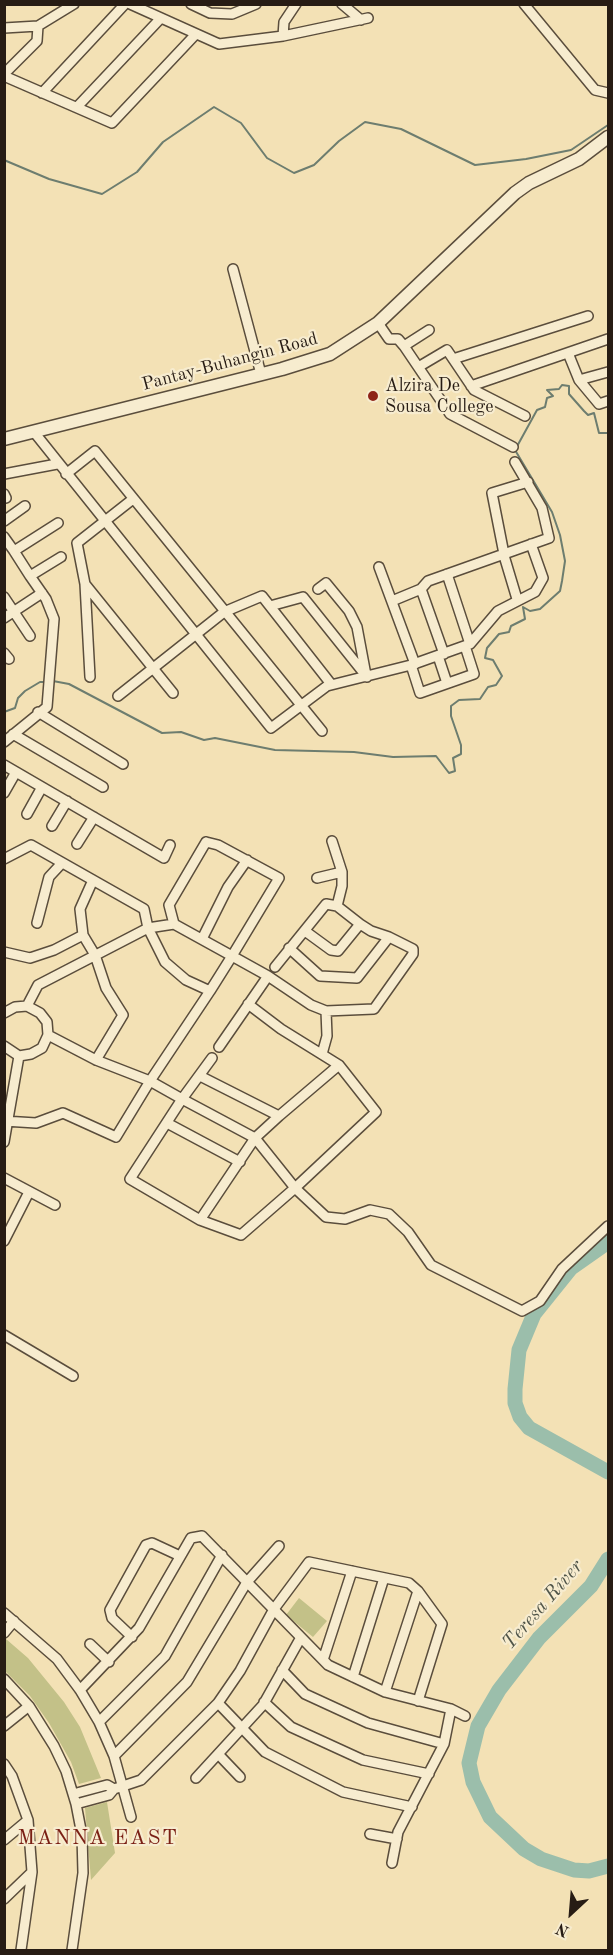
<!DOCTYPE html>
<html>
<head>
<meta charset="utf-8">
<style>
  body { margin:0 }
  #map { position:relative; width:613px; height:1955px; overflow:hidden; background:#f3e1b5; font-family:"Old Standard TT",serif }
  canvas { display:block }
  .frame { position:absolute; inset:0; border:6px solid #271c14; pointer-events:none }
  .north { position:absolute; left:541px; top:1883px; width:60px; height:60px; -webkit-text-stroke:4px #f7eccf; paint-order:stroke; rotate:206deg; font-size:16px; font-weight:700; line-height:24px; text-align:center; color:#271c14 }
  .north::after { content:''; display:block; margin:auto; width:21px; height:27px; background:#271c14; clip-path:polygon(50% 0,100% 100%,50% 72%,0 100%) }
</style>
</head>
<body>
<div id="map">
<canvas width="613" height="1955"></canvas>
<div class="frame"></div>
<div class="north">N</div>
</div>
<script>
const c = document.querySelector('canvas').getContext('2d');
c.lineJoin = 'round';
function fillPath(path, color) { c.fillStyle = color; c.fill(path, 'evenodd'); }
const toPath = rows => new Path2D(rows.map(r => 'M' + r).join(''));
function stroke(path, color, width, dash) { c.strokeStyle = color; c.lineWidth = width; c.lineCap = dash ? 'butt' : 'round'; c.setLineDash(dash || []); c.stroke(path); }
function label(font, color, halo, rows, align = 'center') {
  c.font = font + ' "Old Standard TT",serif'; c.lineWidth = 4.5; c.setLineDash([]); c.textBaseline = 'middle'; c.strokeStyle = halo; c.fillStyle = color; for (const [text, x, y, turn = 0] of rows) {
    c.save(); c.translate(x, y); c.rotate((+turn || 0) * Math.PI / 180); c.textAlign = isNaN(turn) ? turn : align; if (halo) c.strokeText(text, 0, 0); c.fillText(text, 0, 0); c.restore();
  }
}
fillPath(toPath([
  [299,1598,327,1621,313,1637,286,1615],
  [6,1639,28,1658,64,1702,80,1727,101,1778,79,1784,71,1762,49,1723,30,1696,5,1671],
  [107,1802,115,1853,91,1880,85,1808]
]), '#c3c188');
stroke(toPath([
  [4,160,49,179,102,194,137,172,163,142,214,107,241,123,267,158,294,173,314,165,339,141,365,122,401,129,475,165,526,159,571,150,608,125],
  [53,681,69,684,162,733,181,732,204,740,215,738,275,750,354,752,393,757,436,756,449,773,455,771,453,758,461,754,461,745,451,716,451,706,459,700,480,699,488,687,496,685,502,676,493,660,485,658,487,648,499,634,509,632,511,626,525,619,523,607,530,611,540,609,560,591,562,581,565,561,560,535,552,512,515,450,537,410,545,407,547,398,553,396,547,390,559,389,562,385,569,386,569,394,584,411,588,415,594,413,599,433,608,433],
  [4,712,15,708,18,698,25,691,40,682,48,682]
]), '#6d7d6f', 2);
stroke(toPath([
  [608,1242,571,1268,534,1314,519,1350,515,1389,515,1403,520,1417,529,1428,608,1472],
  [608,1559,591,1586,539,1638,499,1690,478,1726,469,1763,473,1782,490,1817,524,1849,541,1859,574,1870,589,1871,608,1866]
]), '#9bbeab', 15);
const minor = toPath([
  [130,4,219,44,283,36,368,18],
  [191,4,210,13,232,14,256,4],
  [342,4,361,20],
  [524,4,595,90,608,93],
  [4,28,38,26,74,4],
  [283,36,284,22,296,4],
  [4,74,37,41,38,26],
  [4,76,112,123,195,35],
  [42,93,125,4],
  [77,107,160,19],
  [233,269,261,374],
  [378,323,389,339,398,339,404,346,450,414,513,447],
  [404,346,429,330],
  [568,353,579,380,599,404,608,401],
  [453,359,588,316],
  [420,366,447,350,474,390,525,416],
  [579,380,608,372],
  [471,386,608,339],
  [34,432,271,728,327,686,411,665,470,644,498,611,535,592,543,578,531,544],
  [4,474,57,464],
  [66,474,95,451,322,731],
  [4,494,6,498],
  [4,521,25,506],
  [4,537,14,551,58,523],
  [14,551,30,576],
  [379,567,415,664],
  [447,574,470,644],
  [85,584,173,693],
  [318,589,326,583,349,611,357,627,366,675],
  [421,589,444,654],
  [4,597,30,636],
  [517,599,505,559,492,493,528,482],
  [392,601,421,589,428,581,549,538,542,508,515,462],
  [270,606,303,597,367,677],
  [4,618,42,593],
  [4,653,9,659],
  [438,656,447,683],
  [411,665,420,693,474,674,465,646],
  [90,677,85,584,77,543,133,499],
  [118,696,224,612,262,596,331,684],
  [38,712,123,764],
  [13,734,103,787],
  [4,742,47,707,54,619,46,599,30,576,61,557],
  [4,765,164,858,170,845],
  [4,793,16,772],
  [27,814,42,787],
  [52,826,67,801],
  [332,841,342,872,342,886,337,906],
  [206,842,218,845,279,878,232,956,174,924,169,905,206,842],
  [77,844,94,817],
  [4,859,31,845,144,909,148,928,165,962,186,980,210,991,232,956,268,976,311,1005,326,1011,374,1009,413,954,413,949,389,937,357,978,320,976,289,948],
  [317,878,342,872],
  [93,880,80,909,83,935,95,955,106,988,123,1015,96,1060],
  [37,923,49,877,62,863],
  [360,924,371,931,389,937],
  [202,939,228,887,247,860],
  [4,952,30,958,54,950,83,935],
  [275,967,326,904,337,906,360,924,338,951,331,950,305,931],
  [210,991,150,1081,182,1099,212,1058],
  [27,1006,38,985,148,928,174,924],
  [4,1013,15,1007,27,1006,40,1013,47,1022,48,1035,42,1048,31,1054,19,1056,4,1046],
  [219,1047,268,976],
  [322,1054,327,1036,326,1011],
  [339,1065,376,1112,295,1188,241,1235,200,1220,255,1138,295,1188,326,1217,345,1219,370,1210,389,1214,408,1232,431,1265,522,1311,540,1301,562,1269,608,1226],
  [200,1076,279,1116,339,1065,281,1029,248,1004],
  [4,1121,36,1123,63,1113,116,1137,150,1081,96,1060,48,1035],
  [167,1123,240,1162],
  [4,1142,19,1056],
  [4,1178,55,1205],
  [200,1220,130,1179,182,1099,255,1138,279,1116],
  [4,1241,29,1192],
  [4,1335,73,1376],
  [4,1613,57,1659,80,1690,99,1722,114,1756,131,1817],
  [4,1633,14,1621],
  [132,1637,112,1618,110,1610,146,1545,152,1543,180,1556],
  [90,1644,109,1662],
  [323,1660,352,1571],
  [282,1670,305,1694,368,1723,444,1744],
  [353,1677,384,1578],
  [4,1679,29,1706,54,1746,66,1771,76,1804,82,1835,83,1873,72,1950],
  [80,1690,139,1628,191,1538,202,1536,328,1665,385,1692,451,1709,465,1716],
  [385,1692,418,1591],
  [264,1702,291,1727,363,1760,429,1774],
  [218,1703,265,1752,343,1792,412,1807],
  [99,1722,165,1656,222,1555],
  [4,1726,29,1706],
  [219,1755,240,1777],
  [114,1756,187,1682,247,1582,279,1546],
  [4,1764,12,1776,28,1820,32,1872,21,1950],
  [196,1778,263,1705,300,1639],
  [73,1794,107,1785,114,1789,141,1780,218,1703,240,1671,274,1609,309,1562,409,1583,418,1591,442,1624,418,1701],
  [76,1804,109,1795,114,1789],
  [370,1834,397,1839],
  [4,1840,28,1820],
  [392,1863,398,1832,444,1744,451,1709],
  [4,1899,32,1872]
]);
const tertiary = toPath([
  [4,439,282,369,330,354,378,323,515,193,529,183,579,159,608,137]
]);
stroke(minor, '#5a4d3c', 12);
stroke(tertiary, '#5a4d3c', 15);
stroke(minor, '#f7eccf', 9);
stroke(tertiary, '#f7eccf', 12);
for (const [x, y, r, color] of [
  [373,396,6,"#8f2418"]
]) { const dot = new Path2D(); dot.arc(x, y, r, 0, 2 * Math.PI); c.fillStyle = color; c.fill(dot); stroke(dot, '#f7eccf', 2); }
label('18px', '#271c14', '#f7eccf', [
  ["Pantay-Buhangin Road",230,362,-15]
]);
label('18px', '#271c14', '#f7eccf', [
  ["Alzira De",385,386],
  ["Sousa College",385,407]
], 'left');
label('italic 20px', '#505549', '#f7eccf', [
  ["Teresa River",543,1605,-49]
]);
c.letterSpacing = '1.5px';
label('21px', '#7a1f14', '#f7eccf', [
  ["MANNA EAST",98,1838]
]);
c.letterSpacing = '0px';
</script>
</body>
</html>
